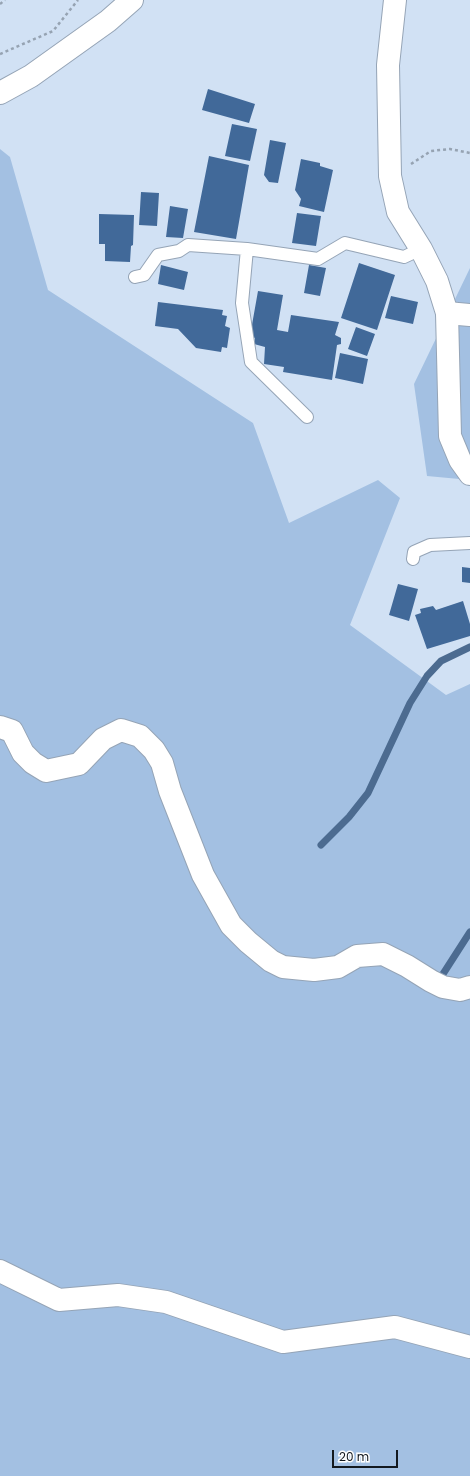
<!DOCTYPE html>
<html>
<head>
<meta charset="utf-8">
<style>
  body { margin:0 }
  #map { position:relative; width:470px; height:1476px; overflow:hidden; background:#d1e1f4; font-family:Poppins,sans-serif }
  canvas { display:block }
  .scale { position:absolute; left:332px; top:1450px; width:66px; height:18px; box-sizing:border-box; border:2px solid #13191f; border-top:0; padding-left:5px; font-size:12px; line-height:14px; white-space:nowrap; color:#13191f; -webkit-text-stroke:3px #fff; paint-order:stroke }
</style>
</head>
<body>
<div id="map">
<canvas width="470" height="1476"></canvas>
<div class="scale">20 m</div>
</div>
<script>
const c = document.querySelector('canvas').getContext('2d');
c.lineJoin = 'round';
function fillPath(path, color) { c.fillStyle = color; c.fill(path, 'evenodd'); }
const toPath = rows => new Path2D(rows.map(r => 'M' + r).join(''));
function stroke(path, color, width, dash) { c.strokeStyle = color; c.lineWidth = width; c.lineCap = dash ? 'butt' : 'round'; c.setLineDash(dash || []); c.stroke(path); }
fillPath(toPath([
  [0,149,10,157,48,290,253,423,289,523,378,480,400,498,350,625,446,695,470,684,470,1476,0,1476],
  [470,268,470,480,427,476,414,384]
]), '#a3c0e2');
stroke(toPath([
  [321,845,349,817,368,793,410,703,427,676,441,661,470,647],
  [443,974,470,932]
]), '#4c6b90', 7);
fillPath(toPath([
  [208,89,255,104,249,123,202,110],
  [232,124,257,129,250,161,225,156],
  [270,140,286,143,278,183,269,182,264,175],
  [209,156,249,165,236,239,194,232],
  [301,159,320,163,320,166,333,170,324,212,299,206,301,199,295,190],
  [141,192,159,193,157,226,139,225],
  [170,206,188,209,183,238,166,237],
  [297,213,321,216,316,246,292,243],
  [99,214,134,215,133,245,131,246,130,262,105,261,105,244,99,244],
  [359,263,395,275,377,330,341,318],
  [161,265,188,272,184,290,158,284],
  [309,265,326,268,320,296,304,293],
  [258,291,283,295,277,330,288,332,291,315,339,322,335,335,341,338,341,344,337,345,332,380,283,372,284,367,264,364,265,347,254,344,255,338,250,336],
  [391,296,418,302,413,324,385,318],
  [158,302,223,310,222,315,227,316,225,326,230,328,227,348,222,347,221,352,196,348,178,329,155,326],
  [356,327,375,334,367,356,348,349],
  [340,353,368,359,363,384,335,378],
  [462,567,470,568,470,583,462,582],
  [398,584,418,589,409,621,389,615],
  [463,601,470,624,470,636,427,649,415,615,421,613,420,609,433,606,436,610]
]), '#416999');
const lane = toPath([
  [247,249,242,303,251,362,307,417],
  [135,277,144,275,158,255,179,251,188,245,247,249,318,259,345,243,404,257,421,249],
  [413,559,414,552,430,545,470,543]
]);
const street = toPath([
  [447,313,470,315],
  [0,727,12,731,23,753,33,763,46,771,79,764,103,739,121,730,140,736,154,750,162,763,170,791,203,875,231,925,248,942,271,961,283,967,314,970,338,967,357,956,383,954,407,966,431,981,443,987,460,990,470,987],
  [0,1271,59,1300,118,1295,166,1302,283,1342,395,1327,470,1347]
]);
const secondary = toPath([
  [395,0,388,65,390,176,398,212,421,249,437,281,447,313,450,436,460,460,470,474],
  [0,93,31,76,108,21,132,0]
]);
stroke(lane, '#95a4b6', 14);
stroke(street, '#95a4b6', 24);
stroke(secondary, '#95a4b6', 24);
stroke(toPath([
  [0,4,5,0],
  [0,54,53,31,78,0],
  [411,164,431,151,450,149,470,153]
]), '#96a3b2', 2.5, [3, 3]);
stroke(lane, '#fff', 12);
stroke(street, '#fff', 22);
stroke(secondary, '#fff', 22);
</script>
</body>
</html>
